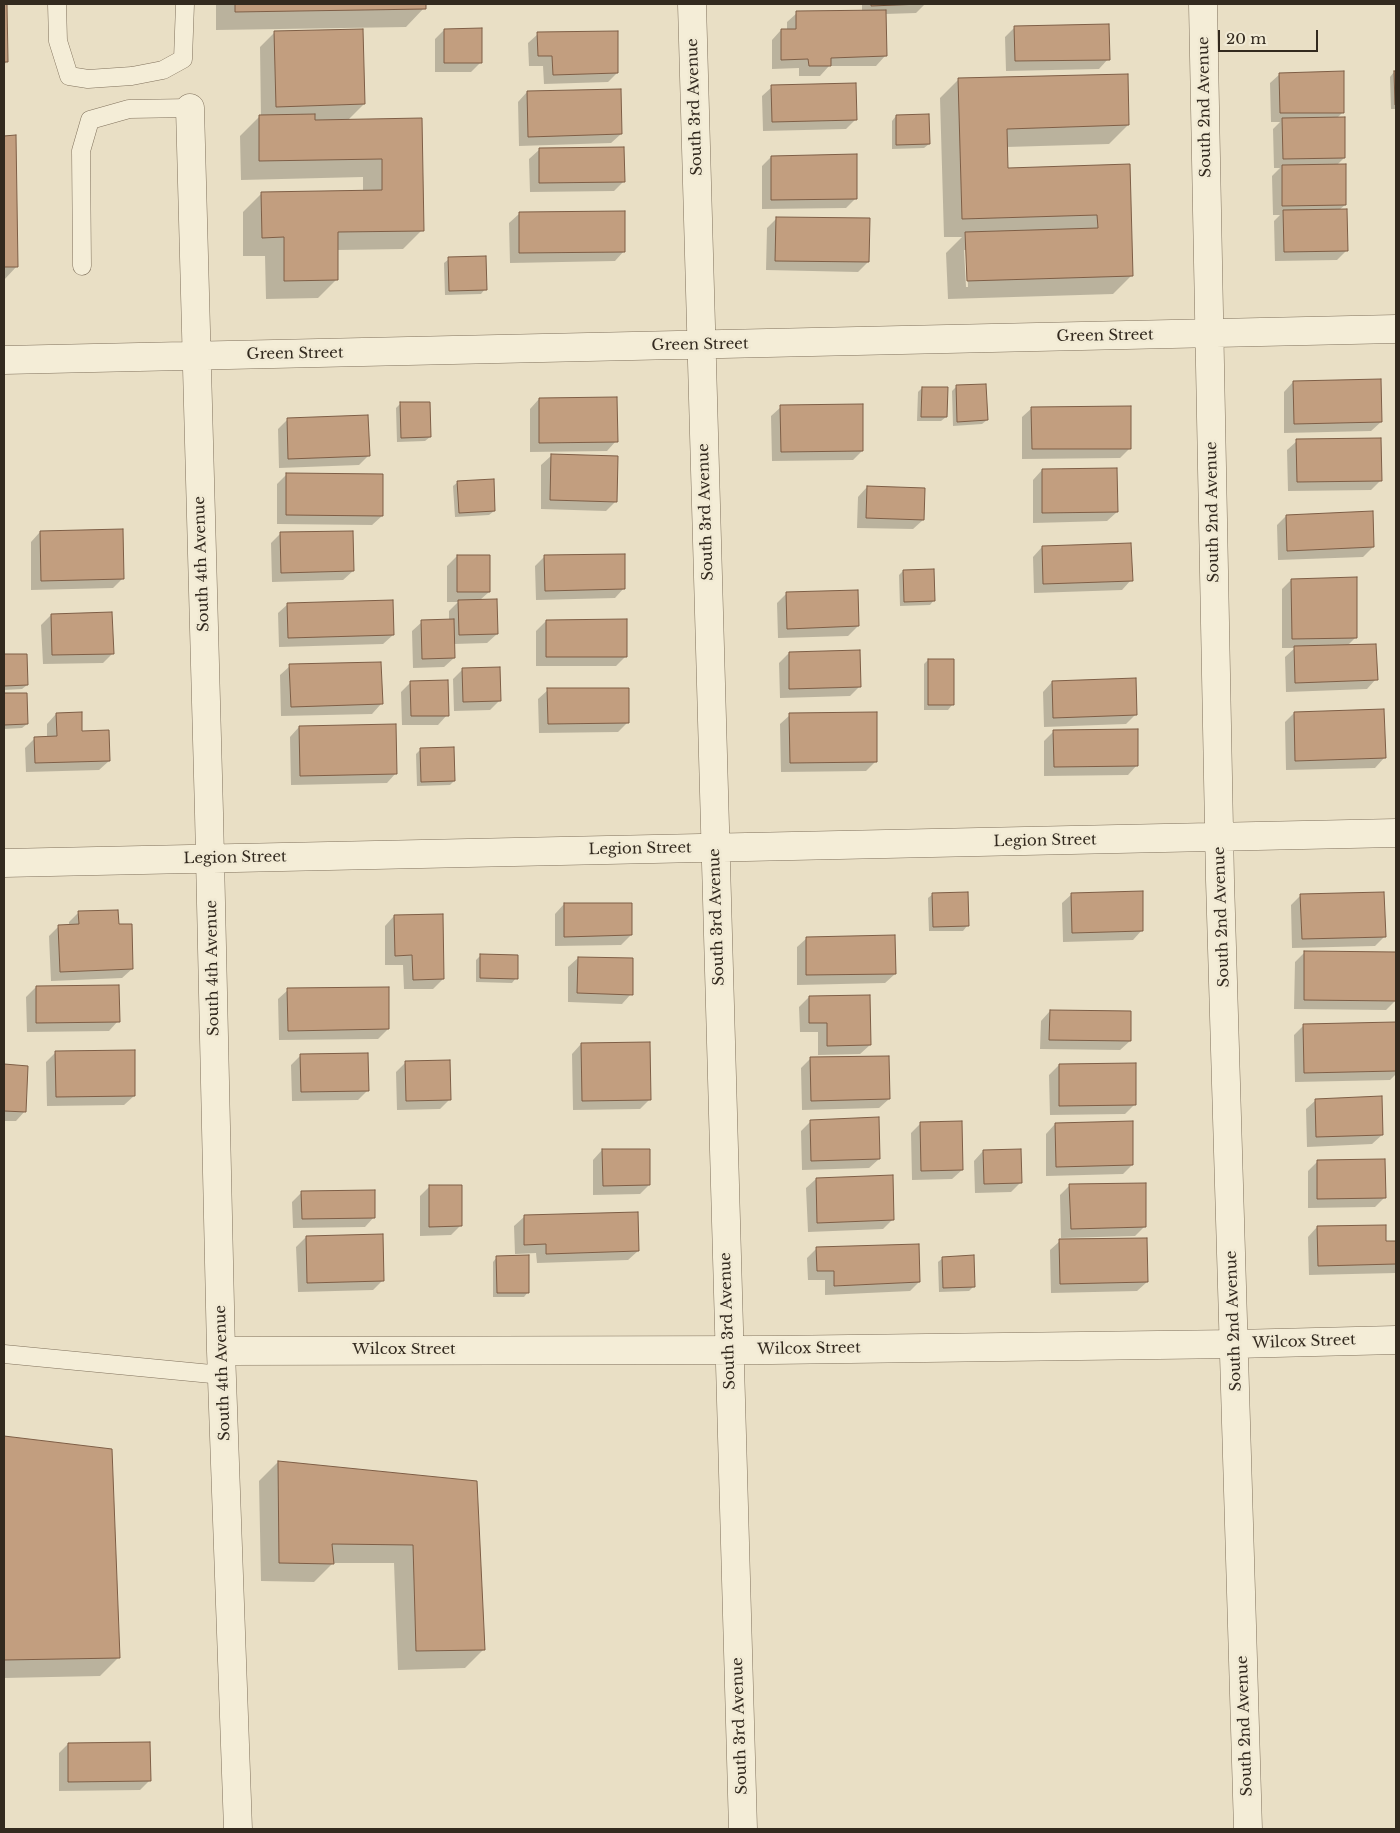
<!DOCTYPE html>
<html>
<head>
<meta charset="utf-8">
<style>
  body { margin:0 }
  #map { position:relative; width:1400px; height:1833px; overflow:hidden; background:#e9dfc5; font-family:"Libre Baskerville",serif }
  canvas { display:block }
  .frame { position:absolute; inset:0; border:5px solid #332a1f; pointer-events:none }
  .scale { position:absolute; left:1218px; top:30px; width:100px; height:22px; box-sizing:border-box; border:2px solid #332a1f; border-top:0; padding-left:6px; font-size:15px; line-height:18px; white-space:nowrap; color:#332a1f; -webkit-text-stroke:4px #f1ead4; paint-order:stroke }
</style>
</head>
<body>
<div id="map">
<canvas width="1400" height="1833"></canvas>
<div class="frame"></div>
<div class="scale">20 m</div>
</div>
<script>
const c = document.querySelector('canvas').getContext('2d');
c.lineJoin = 'round';
function fillPath(path, color) { c.fillStyle = color; c.fill(path, 'evenodd'); }
const toPath = rows => new Path2D(rows.map(r => 'M' + r).join(''));
function stroke(path, color, width, dash) { c.strokeStyle = color; c.lineWidth = width; c.lineCap = dash ? 'butt' : 'round'; c.setLineDash(dash || []); c.stroke(path); }
function label(font, color, halo, rows, align = 'center') {
  c.font = font + ' "Libre Baskerville",serif'; c.lineWidth = 5; c.setLineDash([]); c.textBaseline = 'middle'; c.strokeStyle = halo; c.fillStyle = color; for (const [text, x, y, turn = 0] of rows) {
    c.save(); c.translate(x, y); c.rotate((+turn || 0) * Math.PI / 180); c.textAlign = isNaN(turn) ? turn : align; if (halo) c.strokeText(text, 0, 0); c.fillText(text, 0, 0); c.restore();
  }
}
fillPath(toPath([
  [4,4,6,4,7,61,4,65],
  [216,4,424,4,424,8,406,27,216,30],
  [862,4,925,4,916,13,885,14,885,56,876,66,829,66,820,76,799,76,799,68,772,69,772,40,781,30,787,30,787,22,797,13,862,11],
  [1015,27,1108,59,1099,69,1006,71,1005,37],
  [362,30,364,104,347,121,420,119,422,230,403,249,337,250,337,279,318,298,266,299,265,256,243,256,243,212,262,193,363,192,363,177,241,180,240,136,259,117,261,117,260,47,274,33],
  [444,30,481,62,471,72,435,72,435,39],
  [538,34,617,73,608,82,544,84,543,66,529,66,528,43],
  [1394,72,1396,72,1396,109,1391,109,1390,77],
  [1280,74,1343,112,1336,119,1344,158,1336,166,1345,205,1339,210,1346,251,1337,260,1275,261,1274,221,1280,215,1273,215,1272,176,1280,168,1274,168,1273,129,1280,122,1271,122,1270,83],
  [959,79,1128,125,1109,144,1006,147,1007,169,1128,166,1132,275,1113,294,948,299,946,253,962,237,944,237,940,98],
  [964,250,967,250,968,287,966,287],
  [772,87,856,119,846,129,763,131,762,96],
  [527,92,621,134,611,143,519,146,518,102],
  [896,116,929,144,924,148,892,149,892,121],
  [4,137,14,137,17,266,4,280],
  [539,150,624,181,614,191,530,192,529,159],
  [771,157,856,198,846,208,762,209,762,166],
  [519,214,624,251,615,261,510,263,509,223],
  [776,219,868,262,858,272,766,270,767,228],
  [449,259,485,289,481,294,445,295,444,263],
  [1293,382,1381,422,1371,431,1284,433,1284,392],
  [956,387,987,420,982,424,953,426,952,391],
  [922,388,946,417,941,421,917,421,918,392],
  [539,399,616,441,607,451,530,452,530,409],
  [401,403,430,437,425,441,397,442,396,408],
  [781,407,862,451,853,460,772,461,771,416],
  [1032,408,1130,448,1120,458,1022,459,1022,417],
  [288,419,368,456,359,465,279,468,278,429],
  [1297,441,1381,480,1371,490,1288,491,1287,450],
  [551,456,616,501,606,511,541,509,541,465],
  [1042,470,1117,512,1107,521,1033,523,1033,480],
  [287,474,382,516,372,525,277,524,277,484],
  [458,482,494,511,489,515,455,517,453,486],
  [867,487,923,520,913,529,857,528,858,497],
  [1286,516,1373,547,1363,557,1278,560,1277,525],
  [40,532,122,579,113,588,31,590,31,542],
  [280,534,353,571,343,580,272,582,271,543],
  [1042,547,1131,580,1122,590,1034,593,1033,557],
  [457,556,489,592,480,600,497,634,487,643,454,644,454,658,444,667,413,668,412,631,422,622,449,621,449,611,458,602,447,602,447,566],
  [545,556,624,588,615,598,536,600,535,566],
  [903,571,934,600,930,605,900,606,899,575],
  [1291,580,1356,637,1347,646,1376,679,1367,689,1286,692,1285,657,1295,648,1282,648,1282,589],
  [787,593,858,626,848,636,778,638,777,603],
  [288,604,393,635,383,644,279,647,278,613],
  [51,615,112,654,103,663,43,664,41,625],
  [546,621,626,656,616,666,536,666,536,631],
  [789,653,859,687,850,696,780,698,779,663],
  [26,655,27,685,22,689,4,690,4,656],
  [928,660,952,705,948,710,924,710,924,664],
  [290,666,381,704,372,714,281,716,280,675],
  [463,669,499,701,490,710,454,711,453,679],
  [411,682,447,715,438,725,402,725,401,692],
  [1052,682,1136,714,1126,724,1044,727,1043,692],
  [548,690,628,722,618,732,539,733,538,699],
  [4,694,26,694,27,724,22,728,4,729],
  [1294,713,1384,758,1375,768,1286,770,1285,722],
  [56,714,81,732,109,761,99,770,26,772,25,748,35,738,47,738,47,724],
  [790,715,876,761,866,771,781,772,780,724],
  [299,727,396,773,387,783,291,785,290,737],
  [1054,731,1137,765,1128,775,1044,776,1044,741],
  [421,749,454,781,450,785,417,786,416,754],
  [933,894,967,926,963,931,929,931,928,898],
  [1072,894,1142,930,1133,940,1063,942,1062,903],
  [1301,895,1384,937,1375,946,1292,948,1291,905],
  [564,904,631,935,621,945,555,946,555,914],
  [79,912,132,969,122,978,51,981,49,936,59,926,69,926,69,922],
  [394,916,443,979,433,989,404,989,403,965,385,965,385,926],
  [807,938,895,974,885,983,797,985,797,947],
  [1305,952,1396,953,1396,1000,1386,1010,1294,1009,1295,962],
  [481,955,516,978,512,983,476,982,476,960],
  [578,958,631,994,622,1004,568,1002,568,967],
  [36,987,118,1021,109,1031,27,1032,26,997],
  [288,990,388,1029,378,1039,279,1040,278,999],
  [809,997,870,1045,860,1054,818,1055,818,1032,800,1032,799,1007],
  [1050,1011,1130,1041,1120,1050,1040,1049,1041,1021],
  [1396,1024,1396,1074,1390,1080,1295,1082,1294,1035,1304,1025],
  [581,1044,650,1099,640,1109,573,1110,572,1054],
  [56,1052,134,1096,124,1105,47,1106,46,1062],
  [301,1055,368,1090,358,1100,292,1101,291,1065],
  [810,1059,889,1099,879,1108,802,1110,801,1068],
  [406,1062,449,1100,440,1109,397,1110,396,1072],
  [1059,1065,1135,1104,1125,1114,1050,1115,1049,1075],
  [4,1066,27,1067,25,1111,16,1121,4,1121],
  [1316,1100,1382,1135,1372,1144,1307,1147,1306,1109],
  [811,1121,879,1159,869,1168,802,1170,801,1131],
  [921,1123,962,1170,952,1179,912,1180,911,1133],
  [1055,1124,1132,1165,1123,1174,1046,1176,1046,1134],
  [602,1150,649,1185,640,1194,593,1195,593,1160],
  [983,1151,1021,1182,1011,1192,975,1193,974,1161],
  [1317,1162,1384,1198,1375,1207,1308,1208,1308,1171],
  [816,1179,893,1219,883,1229,808,1232,806,1188],
  [1070,1185,1145,1226,1135,1236,1061,1238,1060,1195],
  [429,1187,461,1225,451,1235,420,1236,420,1196],
  [302,1192,374,1217,365,1227,293,1228,292,1202],
  [524,1217,638,1251,628,1260,537,1263,536,1253,515,1254,514,1226],
  [1317,1227,1385,1242,1396,1242,1396,1235,1396,1273,1309,1275,1308,1237],
  [306,1237,382,1281,373,1290,298,1292,296,1247],
  [1060,1241,1147,1282,1137,1291,1051,1293,1050,1250],
  [817,1248,919,1282,910,1291,825,1295,825,1280,808,1280,807,1258],
  [497,1257,528,1292,524,1297,493,1297,493,1262],
  [943,1258,974,1286,969,1291,939,1292,938,1262],
  [4,1438,111,1450,119,1657,100,1676,4,1678],
  [278,1462,476,1483,484,1649,465,1668,398,1670,394,1563,333,1563,314,1582,261,1581,259,1481],
  [68,1744,150,1780,140,1790,59,1791,59,1753]
]), '#0003');
const building = toPath([
  [4,4,7,4,8,62,4,62,4,4],
  [235,4,426,4,426,9,235,12,235,4],
  [871,4,922,4,871,6,871,4],
  [886,10,887,56,831,58,831,66,809,66,808,59,781,60,781,29,796,29,796,11,886,10],
  [1109,24,1110,60,1015,61,1014,26,1109,24],
  [482,28,482,63,444,63,444,29,482,28],
  [363,29,365,104,276,107,274,31,363,29],
  [618,31,618,73,553,75,552,56,538,56,537,32,618,31],
  [1344,71,1344,113,1280,113,1279,73,1344,71],
  [1394,71,1396,71,1396,105,1395,105,1394,71],
  [1128,74,1129,125,1007,129,1008,168,1130,164,1133,276,967,281,965,232,1098,228,1097,215,962,219,958,78,1128,74],
  [856,83,857,120,772,122,771,85,856,83],
  [621,89,622,134,528,137,527,91,621,89],
  [315,114,315,120,422,118,424,231,338,232,338,280,284,281,284,237,262,238,261,192,382,190,382,159,259,161,259,115,315,114],
  [929,114,930,144,896,145,896,115,929,114],
  [1345,117,1345,158,1283,159,1282,118,1345,117],
  [16,135,18,267,4,267,4,136,16,135],
  [624,147,625,182,539,183,539,148,624,147],
  [857,154,857,199,771,200,771,156,857,154],
  [1346,164,1346,205,1282,206,1282,165,1346,164],
  [1347,209,1348,251,1284,252,1283,210,1347,209],
  [625,211,625,252,519,253,519,212,625,211],
  [776,217,870,218,869,262,775,261,776,217],
  [486,256,487,290,449,291,448,257,486,256],
  [1381,379,1382,422,1294,424,1293,381,1381,379],
  [986,384,988,420,957,422,956,385,986,384],
  [922,387,948,387,947,417,921,417,922,387],
  [617,397,618,442,539,443,539,398,617,397],
  [400,402,430,402,431,437,401,438,400,402],
  [863,404,863,451,781,452,780,405,863,404],
  [1131,406,1131,449,1032,449,1031,407,1131,406],
  [368,415,370,456,288,459,287,418,368,415],
  [1381,438,1382,481,1297,482,1296,439,1381,438],
  [551,454,618,456,617,502,550,500,551,454],
  [1117,468,1118,512,1042,513,1042,469,1117,468],
  [286,473,383,474,383,516,286,515,286,473],
  [494,479,495,511,459,513,457,481,494,479],
  [867,486,925,488,924,520,866,518,867,486],
  [1373,511,1374,547,1287,551,1286,515,1373,511],
  [123,529,124,579,41,581,40,531,123,529],
  [353,531,354,571,281,573,280,532,353,531],
  [1131,543,1133,581,1043,584,1042,546,1131,543],
  [625,554,625,589,545,591,544,555,625,554],
  [457,555,490,555,490,592,457,592,457,555],
  [934,569,935,601,904,602,903,570,934,569],
  [1357,577,1357,638,1292,639,1291,579,1357,577],
  [858,590,859,626,787,629,786,592,858,590],
  [497,599,498,634,459,635,458,600,497,599],
  [393,600,394,635,288,638,287,603,393,600],
  [112,612,114,654,52,655,51,614,112,612],
  [454,619,455,658,422,659,421,620,454,619],
  [627,619,627,657,546,657,546,620,627,619],
  [1376,644,1378,680,1295,683,1294,646,1376,644],
  [860,650,861,687,789,689,789,652,860,650],
  [4,654,27,654,28,685,4,686,4,654],
  [928,659,954,659,954,705,928,705,928,659],
  [381,662,383,704,291,707,289,664,381,662],
  [500,667,501,701,463,702,462,668,500,667],
  [1136,678,1137,715,1053,718,1052,681,1136,678],
  [448,680,449,716,411,716,410,681,448,680],
  [547,688,629,688,629,723,548,724,547,688],
  [4,693,27,693,28,724,4,725,4,693],
  [1384,709,1386,758,1295,761,1294,712,1384,709],
  [82,712,82,731,109,730,110,761,35,763,34,737,57,736,56,713,82,712],
  [877,712,877,762,790,763,789,713,877,712],
  [396,724,397,774,300,776,299,726,396,724],
  [1138,729,1138,766,1054,767,1053,730,1138,729],
  [454,747,455,781,421,782,420,748,454,747],
  [1143,891,1143,931,1072,933,1071,893,1143,891],
  [968,892,969,926,933,927,932,893,968,892],
  [1384,892,1386,937,1302,939,1300,894,1384,892],
  [564,903,632,903,632,935,564,937,564,903],
  [118,910,119,924,132,924,133,969,60,972,58,925,79,924,78,911,118,910],
  [443,914,444,979,413,980,412,955,395,956,394,915,443,914],
  [895,935,896,974,806,975,806,937,895,935],
  [1304,951,1396,952,1396,1001,1304,1000,1304,951],
  [480,954,518,955,518,979,480,978,480,954],
  [578,957,633,958,633,995,577,993,578,957],
  [119,985,120,1022,36,1023,36,986,119,985],
  [389,987,389,1029,288,1031,287,988,389,987],
  [870,995,871,1045,827,1046,827,1023,809,1023,809,996,870,995],
  [1050,1010,1131,1011,1131,1041,1049,1040,1050,1010],
  [1396,1022,1396,1071,1304,1073,1303,1024,1396,1022],
  [650,1042,651,1100,582,1101,581,1043,650,1042],
  [135,1050,135,1096,56,1097,55,1051,135,1050],
  [368,1053,369,1091,301,1092,300,1054,368,1053],
  [889,1056,890,1099,811,1101,810,1057,889,1056],
  [450,1060,451,1100,406,1101,405,1061,450,1060],
  [1136,1063,1136,1105,1059,1106,1059,1064,1136,1063],
  [4,1064,28,1066,26,1112,4,1111,4,1064],
  [1382,1096,1383,1135,1316,1137,1315,1099,1382,1096],
  [879,1117,880,1159,811,1161,810,1120,879,1117],
  [962,1121,963,1170,921,1171,920,1122,962,1121],
  [1133,1121,1133,1165,1056,1167,1055,1123,1133,1121],
  [602,1149,650,1149,650,1185,603,1186,602,1149],
  [1021,1149,1022,1183,984,1184,983,1150,1021,1149],
  [1385,1159,1386,1198,1317,1199,1317,1160,1385,1159],
  [893,1175,894,1220,817,1223,816,1178,893,1175],
  [1146,1183,1146,1227,1071,1229,1069,1184,1146,1183],
  [429,1185,462,1185,462,1226,429,1227,429,1185],
  [375,1190,375,1218,302,1219,301,1191,375,1190],
  [638,1212,639,1251,546,1254,546,1244,524,1245,524,1215,638,1212],
  [1386,1225,1386,1241,1396,1241,1396,1264,1318,1266,1317,1226,1386,1225],
  [383,1234,384,1281,307,1283,306,1236,383,1234],
  [1147,1238,1148,1282,1060,1284,1059,1239,1147,1238],
  [919,1244,920,1282,834,1286,834,1271,817,1271,816,1247,919,1244],
  [529,1255,529,1293,497,1293,496,1256,529,1255],
  [974,1255,975,1287,943,1288,942,1257,974,1255],
  [4,1436,112,1449,120,1658,4,1660,4,1436],
  [278,1461,477,1481,485,1650,416,1651,413,1545,332,1544,334,1564,279,1563,278,1461],
  [150,1742,151,1781,68,1782,68,1743,150,1742]
]);
fillPath(building, '#c29e7f');
stroke(building, '#7e5e46', 1);
const lane = toPath([
  [57,4,58,41,69,76,88,79,132,76,163,70,183,59,185,4],
  [82,266,81,151,90,120,129,109,190,108],
  [4,1354,222,1375]
]);
const street = toPath([
  [692,4,743,1829],
  [1203,4,1220,880,1248,1829],
  [190,108,209,813,221,1351,238,1829],
  [4,360,1396,329],
  [4,863,1396,833],
  [221,1351,772,1350,1235,1344,1396,1340]
]);
stroke(lane, '#81725d', 19);
stroke(street, '#81725d', 29);
stroke(lane, '#f4edd7', 18);
stroke(street, '#f4edd7', 28);
label('15px', '#332a1f', '#f1ead4', [
  ["South 3rd Avenue",695,107,-92],
  ["South 2nd Avenue",1205,107,-91],
  ["Green Street",1105,336,-1],
  ["Green Street",700,345,-1],
  ["Green Street",295,354,-1],
  ["South 3rd Avenue",706,512,-92],
  ["South 2nd Avenue",1213,512,-91],
  ["South 4th Avenue",202,564,-92],
  ["Legion Street",1045,841,-1],
  ["Legion Street",640,849,-1],
  ["Legion Street",235,858,-1],
  ["South 3rd Avenue",717,917,-92],
  ["South 2nd Avenue",1222,917,-92],
  ["South 4th Avenue",213,968,-91],
  ["South 3rd Avenue",728,1321,-92],
  ["South 2nd Avenue",1234,1321,-92],
  ["Wilcox Street",1304,1342,-2],
  ["Wilcox Street",809,1349,-1],
  ["Wilcox Street",404,1350],
  ["South 4th Avenue",223,1373,-92],
  ["South 3rd Avenue",740,1726,-92],
  ["South 2nd Avenue",1245,1726,-92]
]);
</script>
</body>
</html>
